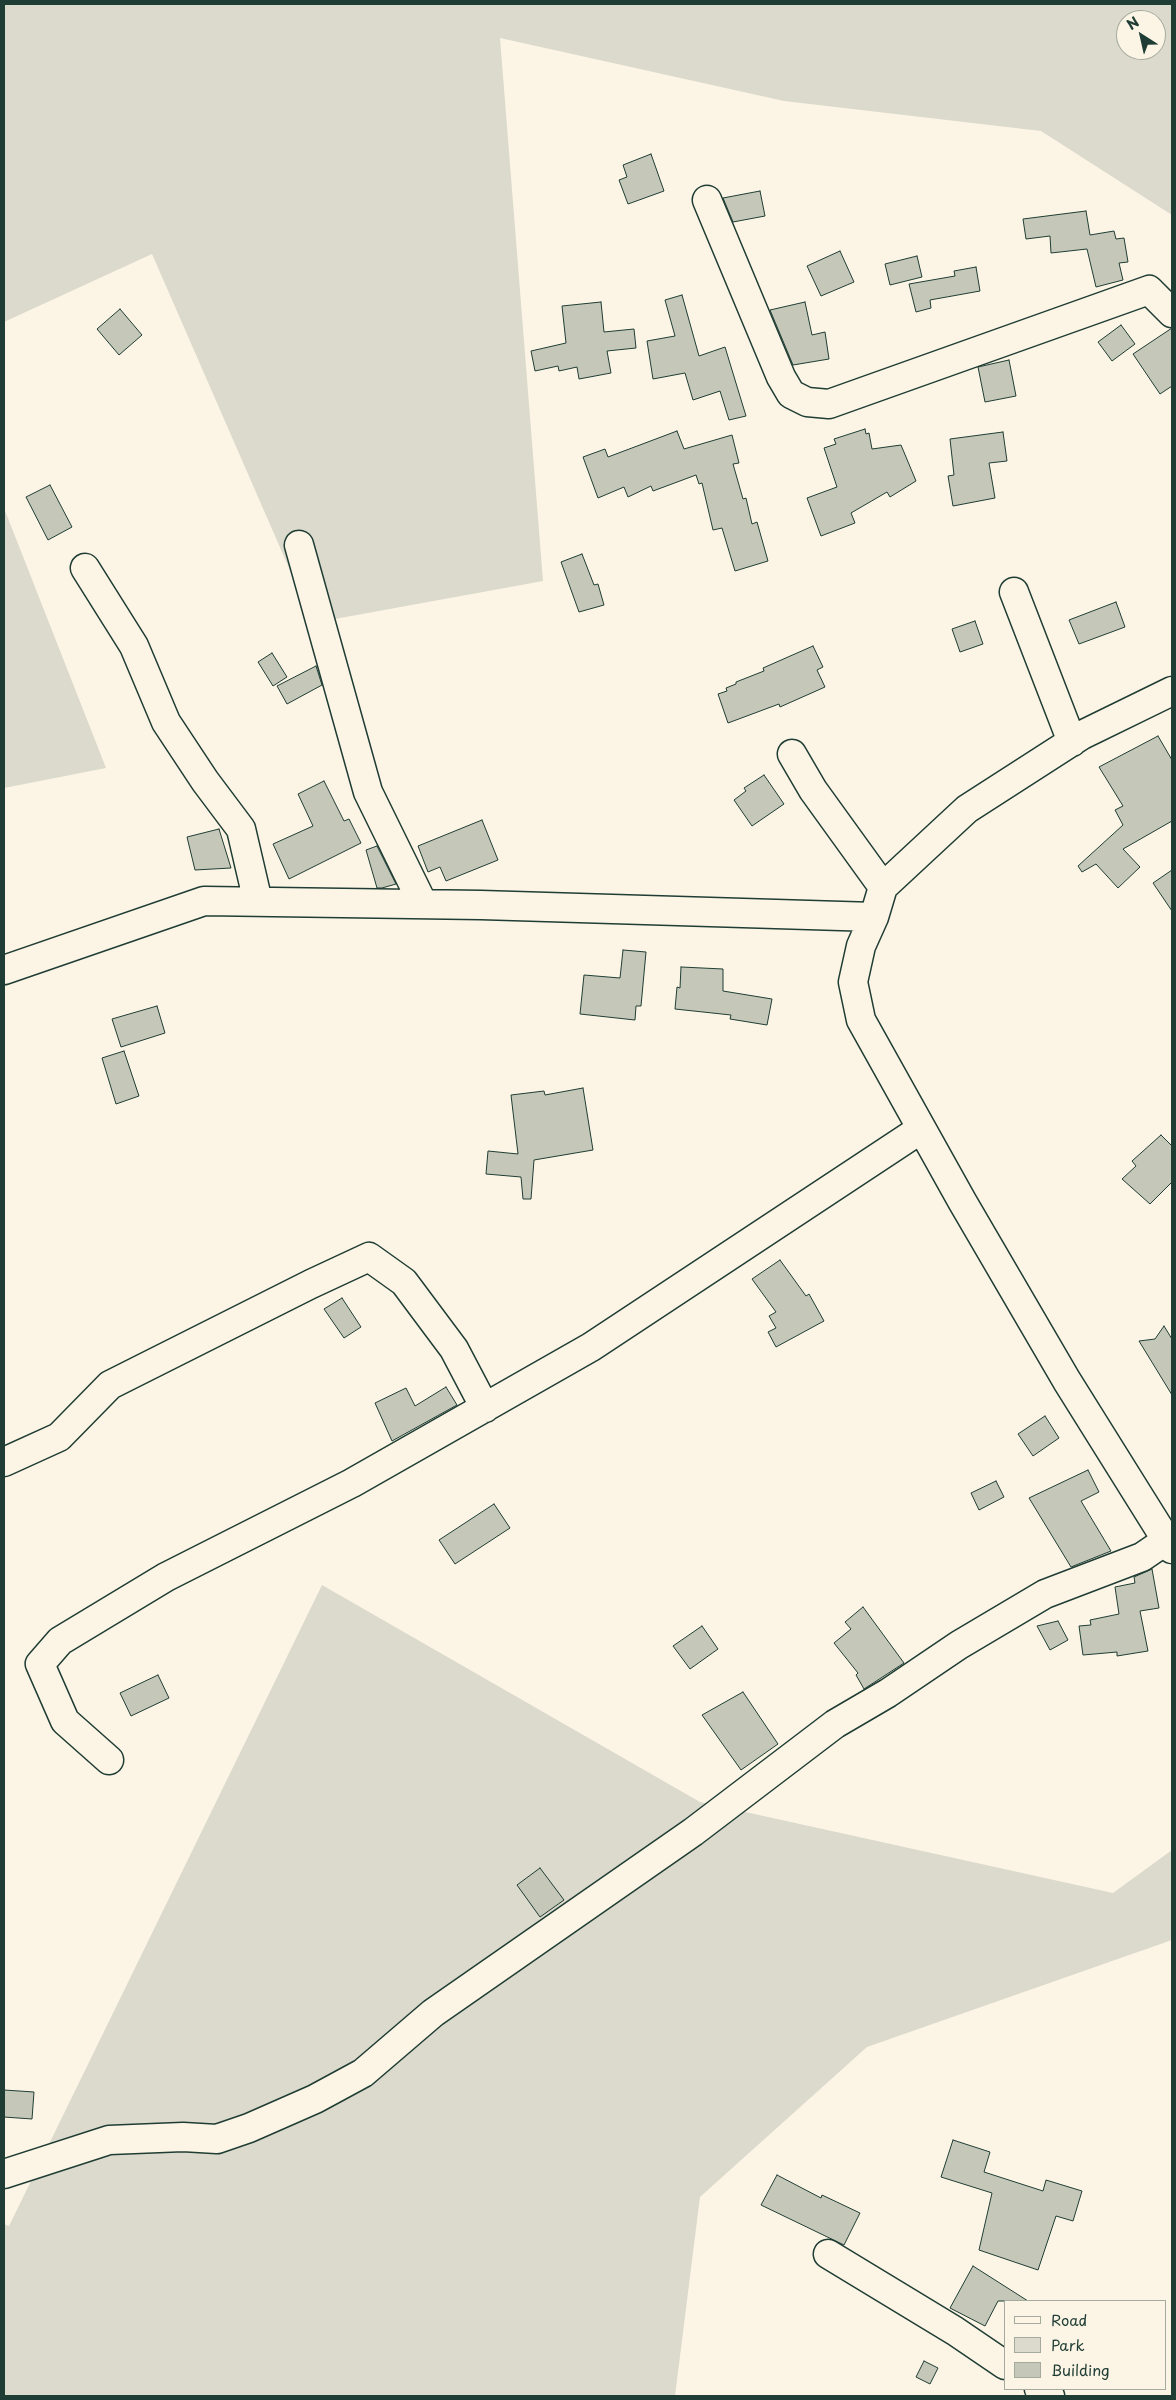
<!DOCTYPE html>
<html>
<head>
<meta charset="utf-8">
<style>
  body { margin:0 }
  #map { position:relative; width:1176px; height:2400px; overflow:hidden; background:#fcf5e5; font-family:"Playpen Sans",sans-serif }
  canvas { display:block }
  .frame { position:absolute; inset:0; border:5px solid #1f3d34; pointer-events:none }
  .legend { position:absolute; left:1004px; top:2300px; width:162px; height:90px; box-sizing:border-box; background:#fcf5e5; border:1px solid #a4ab9e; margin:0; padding:6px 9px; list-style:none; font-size:15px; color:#1f3d34 }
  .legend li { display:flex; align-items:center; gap:10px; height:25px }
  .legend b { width:25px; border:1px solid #a4ab9e }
  .north { position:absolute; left:1116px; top:10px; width:50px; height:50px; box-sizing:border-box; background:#fcf5e5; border:1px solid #a4ab9e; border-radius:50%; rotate:325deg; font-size:14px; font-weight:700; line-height:20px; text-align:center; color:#1f3d34 }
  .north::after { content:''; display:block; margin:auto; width:18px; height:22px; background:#1f3d34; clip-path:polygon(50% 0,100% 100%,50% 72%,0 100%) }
</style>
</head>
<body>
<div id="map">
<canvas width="1176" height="2400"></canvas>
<div class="frame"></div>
<ul class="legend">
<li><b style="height:6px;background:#fcf5e5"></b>Road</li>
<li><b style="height:14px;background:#dcdacc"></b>Park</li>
<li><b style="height:14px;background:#c5c7b9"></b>Building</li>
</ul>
<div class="north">N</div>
</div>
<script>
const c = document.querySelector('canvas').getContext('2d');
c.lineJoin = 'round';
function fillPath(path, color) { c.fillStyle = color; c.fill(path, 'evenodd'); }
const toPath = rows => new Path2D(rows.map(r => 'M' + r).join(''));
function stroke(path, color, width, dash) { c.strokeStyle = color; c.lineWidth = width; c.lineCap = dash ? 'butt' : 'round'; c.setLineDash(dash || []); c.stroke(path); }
fillPath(toPath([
  [4,4,1172,4,1172,215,1041,131,784,101,500,38,543,581,313,623,152,254,4,322],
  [1126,20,1156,20,1156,50,1126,50],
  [4,508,106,768,4,788],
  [322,1585,700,1802,1113,1893,1172,1850,1172,1940,867,2047,700,2197,675,2396,4,2396,4,2224,9,2226]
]), '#dcdacc');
const building = toPath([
  [651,154,664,191,628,204,619,180,627,177,623,165,651,154],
  [760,191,765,216,733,222,723,198,760,191],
  [1086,211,1090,235,1114,231,1116,239,1124,238,1128,262,1119,263,1123,280,1096,287,1087,249,1051,253,1050,236,1026,239,1023,219,1086,211],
  [840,251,854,282,821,296,807,266,840,251],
  [917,256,922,277,890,285,885,264,917,256],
  [976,267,980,291,930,300,931,308,916,312,909,284,955,276,954,271,976,267],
  [682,295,699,356,725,347,746,416,729,420,720,391,693,400,685,373,653,379,647,341,675,336,665,300,682,295],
  [601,302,604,332,634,329,636,348,607,351,611,373,579,379,577,367,559,371,558,366,535,371,531,351,566,343,562,306,601,302],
  [805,302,812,335,825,332,829,359,793,365,770,310,805,302],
  [120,309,142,335,119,355,97,329,120,309],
  [1121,325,1135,344,1112,361,1098,342,1121,325],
  [1172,328,1172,386,1160,394,1133,354,1172,328],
  [1009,360,1016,396,985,402,978,367,1009,360],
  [865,429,866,434,869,433,872,449,901,445,916,481,890,497,887,492,851,513,855,523,821,536,807,498,837,487,824,448,836,444,834,439,865,429],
  [677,431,684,449,732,435,739,463,733,464,743,499,746,498,752,524,757,522,768,561,735,571,722,528,713,530,702,483,699,484,696,475,653,491,651,486,628,497,624,487,598,498,583,457,605,449,608,457,677,431],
  [1003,432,1007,461,989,463,995,498,953,506,948,476,954,475,950,439,1003,432],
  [50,485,72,527,48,540,26,497,50,485],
  [582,554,594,585,598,584,604,605,579,612,561,562,582,554],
  [1116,602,1125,627,1079,644,1069,620,1116,602],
  [975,621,983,644,960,652,952,629,975,621],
  [813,646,823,667,817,670,825,687,780,707,779,704,728,723,718,694,727,691,726,688,736,684,736,682,764,671,763,668,813,646],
  [272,653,287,677,273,686,258,662,272,653],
  [316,666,322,685,287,704,277,686,316,666],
  [1158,736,1172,760,1172,821,1123,849,1140,867,1118,888,1096,864,1082,872,1078,866,1123,825,1115,810,1123,806,1099,767,1158,736],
  [764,775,784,804,752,826,734,800,746,791,744,788,764,775],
  [324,781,344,821,349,819,361,843,289,879,273,844,313,826,298,794,324,781],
  [482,820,498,860,446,881,440,867,428,872,418,846,482,820],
  [219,829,231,868,195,870,187,837,219,829],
  [377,846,396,884,382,888,377,888,366,850,377,846],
  [1172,870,1172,911,1153,883,1172,870],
  [623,950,646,952,641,1006,636,1006,635,1020,580,1014,584,975,620,978,623,950],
  [681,967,723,969,723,991,772,999,767,1025,730,1019,731,1015,675,1009,677,987,680,988,681,967],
  [157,1006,165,1033,121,1047,112,1019,157,1006],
  [124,1051,139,1096,116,1104,102,1058,124,1051],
  [583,1088,593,1150,534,1160,531,1199,523,1199,521,1177,486,1174,488,1151,518,1154,511,1095,544,1091,545,1095,583,1088],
  [1161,1135,1172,1146,1172,1182,1150,1204,1122,1179,1136,1166,1132,1161,1161,1135],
  [780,1260,806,1296,809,1294,824,1321,776,1347,768,1332,776,1328,769,1316,776,1312,752,1279,780,1260],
  [342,1298,361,1327,344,1338,324,1309,342,1298],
  [1164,1326,1172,1339,1172,1395,1139,1341,1155,1339,1164,1326],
  [446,1387,457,1405,392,1441,375,1403,406,1388,415,1406,446,1387],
  [1045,1416,1059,1438,1033,1456,1018,1434,1045,1416],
  [1088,1470,1099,1492,1081,1501,1111,1551,1071,1567,1029,1498,1088,1470],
  [996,1481,1004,1497,979,1510,971,1493,996,1481],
  [494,1504,510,1528,455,1564,439,1540,494,1504],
  [1152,1569,1159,1608,1140,1611,1148,1651,1117,1656,1117,1652,1083,1655,1079,1626,1091,1625,1090,1620,1119,1614,1115,1587,1135,1583,1134,1577,1152,1569],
  [863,1607,904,1663,864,1689,856,1675,858,1673,834,1643,851,1629,845,1622,863,1607],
  [1058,1621,1068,1640,1050,1650,1037,1626,1058,1621],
  [702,1626,718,1649,690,1669,673,1646,702,1626],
  [158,1675,169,1698,131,1716,120,1693,158,1675],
  [743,1692,778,1744,741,1770,702,1715,743,1692],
  [540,1868,564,1900,540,1917,517,1885,540,1868],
  [4,2090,34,2092,32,2119,4,2117,4,2090],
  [953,2140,990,2152,984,2172,1043,2191,1046,2180,1082,2191,1073,2221,1056,2216,1038,2270,979,2250,992,2193,941,2177,953,2140],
  [777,2175,821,2198,822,2195,860,2213,844,2245,761,2205,777,2175],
  [973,2266,1028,2301,998,2301,985,2326,950,2308,973,2266],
  [924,2361,938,2368,930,2384,916,2377,924,2361]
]);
fillPath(building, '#c5c7b9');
stroke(building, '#1f3d34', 1);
const minor = toPath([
  [707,200,781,377,791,394,807,402,829,404,1149,290,1172,313],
  [299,545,368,792,423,904],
  [85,568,134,646,166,722,205,781,241,829,258,902],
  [1014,592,1072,742],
  [1172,691,1082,735,967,809,883,887,874,917,861,946,853,982,861,1020,962,1201,1067,1381,1172,1549],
  [792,754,813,790,883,887],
  [4,970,204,901,481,905,874,917],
  [4,1462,59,1437,110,1385,311,1284,369,1257,404,1282,454,1349,485,1408],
  [109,1760,65,1721,40,1664,60,1641,166,1577,352,1483,591,1347,921,1129],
  [4,2174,109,2140,183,2137,217,2139,249,2128,315,2099,363,2073,433,2013,693,1832,835,1724,888,1693,959,1645,1045,1594,1142,1557,1167,1540],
  [828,2254,955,2331,1005,2365],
  [1039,2389,1050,2396]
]);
stroke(minor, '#1f3d34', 31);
stroke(minor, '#fcf5e5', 28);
</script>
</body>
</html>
